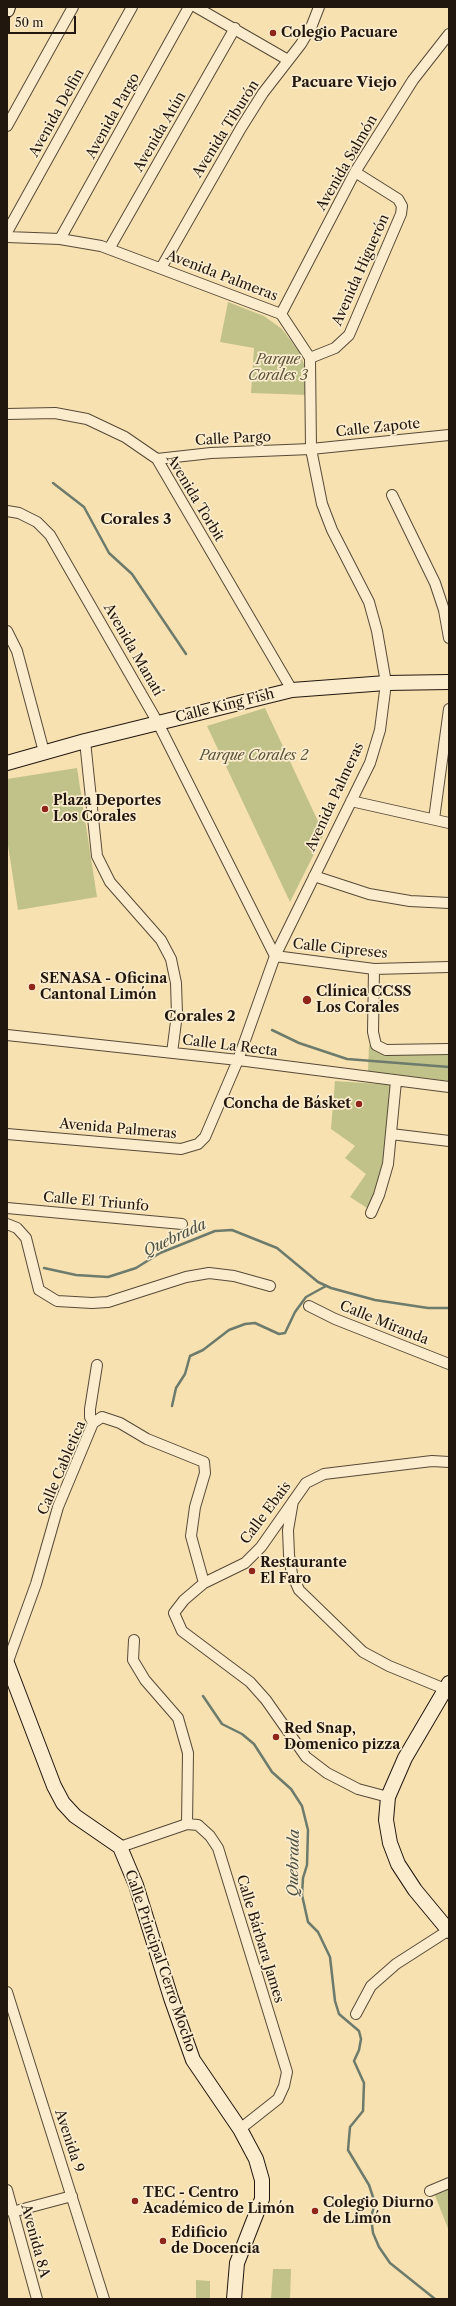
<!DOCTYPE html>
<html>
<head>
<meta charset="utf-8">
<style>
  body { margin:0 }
  #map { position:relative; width:456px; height:2306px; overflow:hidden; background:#f7e1b1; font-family:"Libre Caslon Text",serif }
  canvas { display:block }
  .frame { position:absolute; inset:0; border:8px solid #22170f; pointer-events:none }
  .scale { position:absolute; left:8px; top:16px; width:68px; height:18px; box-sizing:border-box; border:2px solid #22170f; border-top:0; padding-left:5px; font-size:12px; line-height:14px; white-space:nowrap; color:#22170f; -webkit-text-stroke:3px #faeccc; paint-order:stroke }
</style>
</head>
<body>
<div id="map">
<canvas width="456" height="2306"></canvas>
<div class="frame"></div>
<div class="scale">50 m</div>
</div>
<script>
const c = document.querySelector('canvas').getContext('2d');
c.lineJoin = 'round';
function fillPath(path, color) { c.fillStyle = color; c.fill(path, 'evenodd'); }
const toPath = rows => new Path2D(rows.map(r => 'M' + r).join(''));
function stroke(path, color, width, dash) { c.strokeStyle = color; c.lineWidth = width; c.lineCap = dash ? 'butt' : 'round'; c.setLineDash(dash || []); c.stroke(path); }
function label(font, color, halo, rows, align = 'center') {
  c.font = font + ' "Libre Caslon Text",serif'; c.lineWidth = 3.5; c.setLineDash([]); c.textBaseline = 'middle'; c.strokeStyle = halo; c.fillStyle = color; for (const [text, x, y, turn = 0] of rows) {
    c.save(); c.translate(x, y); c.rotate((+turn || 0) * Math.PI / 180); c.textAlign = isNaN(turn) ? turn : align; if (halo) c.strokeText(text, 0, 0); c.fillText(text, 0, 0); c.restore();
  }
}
fillPath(toPath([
  [228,302,264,316,282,329,300,353,306,370,308,395,251,393,254,348,220,342],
  [265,708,324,834,290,902,207,726],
  [77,768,97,897,18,910,7,839,7,779],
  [369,1045,376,1050,391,1054,449,1054,449,1081,368,1071],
  [335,1081,392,1085,384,1164,370,1210,350,1197,366,1174,345,1158,355,1146,331,1129],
  [449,2187,449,2231,434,2193],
  [273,2269,291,2269,290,2299,271,2299],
  [196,2280,210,2281,210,2299,196,2299]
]), '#c0c289');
stroke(toPath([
  [53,483,84,507,109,553,132,574,186,654],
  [272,1030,299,1043,347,1059,449,1067],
  [44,1268,76,1275,108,1277,136,1268,160,1253,215,1231,232,1230,277,1248,318,1282,331,1288,375,1300,428,1308,449,1308],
  [172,1406,176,1388,185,1374,190,1356,203,1350,229,1330,245,1324,255,1323,279,1334,285,1333,295,1312,306,1297,326,1286],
  [203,1696,222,1724,242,1734,254,1744,272,1772,291,1789,302,1806,308,1830,307,1865,303,1878,302,1895,308,1922,318,1932,330,1957,335,2001,339,2014,359,2031,361,2039,359,2050,354,2061,364,2083,363,2111,350,2127,348,2150,369,2185,375,2203,371,2217,373,2233,379,2247,390,2263,435,2299]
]), '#6c7b6c', 2.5);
const street = toPath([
  [196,7,288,60],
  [7,126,73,7],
  [7,232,132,7],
  [7,237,60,239,101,246,281,314,310,358,311,449,322,504,332,530,369,602,377,631,386,683,380,730,370,763,275,956,238,1060,205,1137,198,1144,181,1149,7,1134],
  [60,239,189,7],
  [109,249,235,28],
  [161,268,241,128,263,93,301,44,312,25,319,7],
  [281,314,355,172,413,80,449,34],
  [310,358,335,348,349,335,401,214,402,206,398,199,355,172],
  [7,414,55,413,87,419,125,437,157,459,292,690],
  [157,459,211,453,311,449,449,435],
  [392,495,435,583,444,610,449,638],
  [7,511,19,513,37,522,50,535,158,723,275,956,374,969,449,967],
  [7,631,17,651,44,752],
  [85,741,97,856,110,882,161,940,171,959,176,983,177,1014,172,1053],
  [351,801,449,823],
  [434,819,449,709],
  [314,876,369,894,410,901,449,903],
  [374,969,373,1032,376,1045,386,1050,449,1049],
  [7,1035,238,1060,449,1087],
  [391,1134,449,1141],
  [7,1208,182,1224],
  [371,1213,379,1195,388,1164,396,1081],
  [7,1224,17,1228,26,1238,39,1290,57,1301,92,1303,108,1302,186,1277,209,1273,234,1276,270,1286],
  [309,1306,335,1319,449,1364],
  [93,1423,90,1417,90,1409,97,1365],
  [293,1501,288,1530,289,1555,292,1574,299,1590,363,1652,389,1666,445,1689],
  [204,1583,245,1563,261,1547,306,1483,324,1474,432,1461,449,1462],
  [134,1640,133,1660,145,1680,178,1718,188,1753,187,1824],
  [7,1664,36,1584,58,1507,93,1423,102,1417,120,1423,147,1439,204,1462,205,1473,195,1507,191,1536,204,1583,184,1600,174,1613,182,1631,250,1682,266,1700,306,1757,327,1773,358,1789,388,1797],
  [120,1847,187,1824,198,1825,210,1836,218,1848,287,2072,284,2086,278,2099,240,2129],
  [7,1992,104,2299],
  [356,2014,371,1986,396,1964,449,1930],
  [7,2190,37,2299],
  [430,2191,449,2183],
  [12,2212,72,2196]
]);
const secondary = toPath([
  [7,10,8,7],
  [7,763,85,741,292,690,386,683,449,682],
  [7,1663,54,1786,63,1803,75,1816,120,1847,136,1885,171,1998,193,2060,240,2129,256,2159,262,2180,262,2199,237,2263,234,2299],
  [449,1683,405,1758,388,1797,386,1820,390,1843,398,1864,415,1890,449,1931]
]);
stroke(street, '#574a38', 12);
stroke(secondary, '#22170f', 16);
stroke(street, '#faeccc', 10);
stroke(secondary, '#faeccc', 14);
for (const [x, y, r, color] of [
  [273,33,4,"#8f2418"],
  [45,809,4,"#8f2418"],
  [32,987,4,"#8f2418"],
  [307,1000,5,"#8f2418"],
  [359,1104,4,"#8f2418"],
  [252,1571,4,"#8f2418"],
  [276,1737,4,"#8f2418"],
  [135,2201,4,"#8f2418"],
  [315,2211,4,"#8f2418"],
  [163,2241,4,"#8f2418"]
]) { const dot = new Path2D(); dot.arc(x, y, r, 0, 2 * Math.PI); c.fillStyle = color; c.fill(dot); stroke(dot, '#faeccc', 1.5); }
label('bold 14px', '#22170f', '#faeccc', [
  ["Colegio Pacuare",281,33],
  ["Plaza Deportes",53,801],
  ["Los Corales",53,817],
  ["SENASA - Oficina",40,979],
  ["Cantonal Limón",40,995],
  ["Clínica CCSS",316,992],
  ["Los Corales",316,1008],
  ["Concha de Básket",351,1104,"right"],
  ["Restaurante",260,1563],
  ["El Faro",260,1579],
  ["Red Snap,",284,1729],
  ["Domenico pizza",284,1745],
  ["TEC - Centro",143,2193],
  ["Académico de Limón",143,2209],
  ["Colegio Diurno",323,2203],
  ["de Limón",323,2219],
  ["Edificio",171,2233],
  ["de Docencia",171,2249]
], 'left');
label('14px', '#22170f', '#faeccc', [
  ["Avenida Delfin",57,113,-61],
  ["Avenida Pargo",113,116,-61],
  ["Avenida Tiburón",226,129,-58],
  ["Avenida Atún",160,132,-60],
  ["Avenida Salmón",347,163,-60],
  ["Avenida Higuerón",361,270,-66],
  ["Avenida Palmeras",222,276,21],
  ["Calle Zapote",378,428,-6],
  ["Calle Pargo",233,439,-3],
  ["Avenida Torbit",195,498,59],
  ["Avenida Manatí",133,650,60],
  ["Calle King Fish",225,706,-14],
  ["Avenida Palmeras",335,797,-65],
  ["Calle Cipreses",340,949,6],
  ["Calle La Recta",230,1046,7],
  ["Avenida Palmeras",118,1129,5],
  ["Calle El Triunfo",96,1202,5],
  ["Calle Miranda",384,1323,22],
  ["Calle Cabletica",62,1468,-67],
  ["Calle Ebais",266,1513,-53],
  ["Calle Bárbara James",260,1939,73],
  ["Calle Principal Cerro Mocho",160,1961,71],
  ["Avenida 9",69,2141,72],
  ["Avenida 8A",35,2241,75]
]);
label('italic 14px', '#59533a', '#faeccc', [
  ["Parque",278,360],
  ["Corales 3",278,376],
  ["Parque Corales 2",254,756]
]);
label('bold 15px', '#22170f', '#faeccc', [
  ["Pacuare Viejo",344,83],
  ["Corales 3",136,520],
  ["Corales 2",200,1017]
]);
label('italic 15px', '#4d5145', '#faeccc', [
  ["Quebrada",175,1238,-25],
  ["Quebrada",294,1863,-89]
]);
</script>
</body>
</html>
